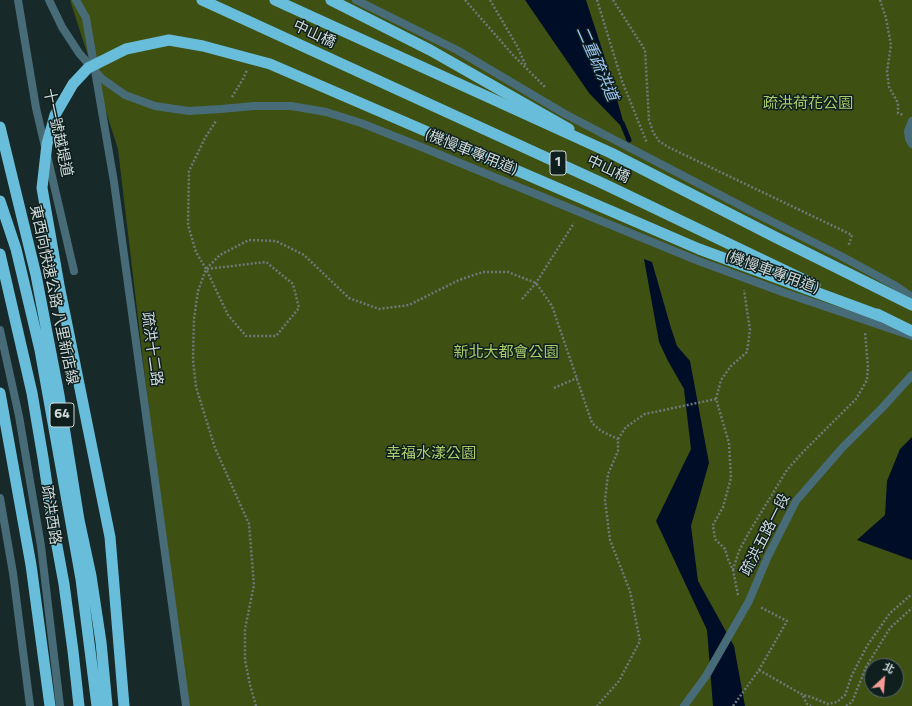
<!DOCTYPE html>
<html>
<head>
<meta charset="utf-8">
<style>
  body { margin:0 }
  #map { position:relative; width:912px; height:706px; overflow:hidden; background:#172928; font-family:"Titillium Web","Noto Sans TC",sans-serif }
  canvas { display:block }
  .north { position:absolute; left:864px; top:658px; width:40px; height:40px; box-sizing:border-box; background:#0e1f1e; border:1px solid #5b6a69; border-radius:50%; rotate:26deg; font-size:11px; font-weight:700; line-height:16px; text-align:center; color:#cfdad9 }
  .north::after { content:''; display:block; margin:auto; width:14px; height:18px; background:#f59c94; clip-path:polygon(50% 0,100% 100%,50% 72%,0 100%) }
</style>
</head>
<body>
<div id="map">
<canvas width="912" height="706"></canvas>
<div class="north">北</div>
</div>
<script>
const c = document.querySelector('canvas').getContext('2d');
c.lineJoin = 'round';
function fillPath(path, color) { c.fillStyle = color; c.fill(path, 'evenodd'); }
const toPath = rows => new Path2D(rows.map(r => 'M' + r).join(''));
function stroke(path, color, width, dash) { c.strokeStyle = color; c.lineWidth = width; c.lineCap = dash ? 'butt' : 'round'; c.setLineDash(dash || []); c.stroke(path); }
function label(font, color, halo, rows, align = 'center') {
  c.font = font + ' "Titillium Web","Noto Sans TC",sans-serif'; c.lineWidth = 3; c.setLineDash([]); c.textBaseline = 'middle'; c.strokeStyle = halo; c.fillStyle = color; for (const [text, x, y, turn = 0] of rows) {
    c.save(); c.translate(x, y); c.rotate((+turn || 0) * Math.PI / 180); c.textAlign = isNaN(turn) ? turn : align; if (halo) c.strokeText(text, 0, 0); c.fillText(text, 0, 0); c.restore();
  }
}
fillPath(toPath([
  [70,0,912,0,912,706,184,706,118,149],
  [872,666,896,666,896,690,872,690]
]), '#3f5013');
fillPath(toPath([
  [525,0,586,0,610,74,625,128,619,124,589,93],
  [644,259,652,262,671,328,677,346,690,361,709,463,691,526,698,581,734,646,745,706,713,706,707,630,656,521,691,449,684,389,668,361,659,342],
  [912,437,912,560,857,540,885,515,887,481,900,449]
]), '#000d27');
stroke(toPath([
  [622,123,629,140]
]), '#000d27', 5);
stroke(toPath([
  [465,0,513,55,546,88],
  [490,0,517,46,526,66],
  [597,0,622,81,647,143],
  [613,0,645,50,649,120,653,132,659,141,668,147,852,235,849,244,849,246],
  [880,0,886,18,891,45,887,72,889,87,898,103,898,113,903,115],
  [232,97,243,79,247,70],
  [207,269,266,262,293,284,299,308,276,336,246,336,228,315,206,269,196,252,188,225,189,171,205,138,216,121],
  [522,299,536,283,574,223],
  [554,388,577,378],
  [618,439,626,427,645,414,716,399],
  [733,570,739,551,748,534,787,470,802,453,856,399,867,380,868,367,865,332],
  [738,595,733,570,728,559,725,549,715,539,713,525,723,507,731,478,729,443,716,399,721,380,731,366,747,352,750,330,744,290],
  [759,670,803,695,811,697,828,704,837,702,845,695,852,675,867,646,890,613,912,594],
  [803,696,807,704,811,706],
  [256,706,250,685,245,660,245,629,254,585,249,524,215,448,196,387,193,360,194,319,198,291,206,269,220,255,249,240,276,241,304,255,349,298,379,309,409,305,459,280,483,272,508,272,536,283,552,306,592,423,601,431,618,439,618,451,608,474,605,500,610,540,630,591,640,641,619,681,597,706],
  [733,706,759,670,787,621,760,607],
  [846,706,852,702,866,667,890,628,912,608]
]), '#6c7a79', 2.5, [2, 2]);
stroke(toPath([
  [18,0,36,108,74,271],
  [912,121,908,131,909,139,912,144]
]), '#476b77', 8);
stroke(toPath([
  [76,0,86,18,114,182,186,706]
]), '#476b77', 8);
stroke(toPath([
  [0,330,19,416,41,546,60,706],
  [0,498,13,573,30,706],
  [684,706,706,676,749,601,768,556,796,501,842,448,882,408,912,375]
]), '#476b77', 8);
stroke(toPath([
  [331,0,430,50,569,129],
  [0,127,36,275,59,395,79,520,91,576,101,642,107,706],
  [0,201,16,249,40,350,81,579,97,706],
  [0,254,32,393,43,458,53,524,64,584,73,651,79,706],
  [0,393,31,565,50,706]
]), '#68beda', 11);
stroke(toPath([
  [49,0,62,27,79,53,101,78,125,95,155,106,189,111,221,109,254,106,291,106,326,112,361,123,414,144,696,260,785,293,912,336],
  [356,0,457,50,565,114,749,210,841,256,896,286,912,297]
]), '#476b77', 8);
stroke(toPath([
  [202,0,604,184,815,285],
  [275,0,611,153,775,237,912,305],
  [877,314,912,331],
  [124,706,110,537,59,285,42,188,47,144,55,115,73,84,88,68,126,49,169,40,203,46,270,64,699,249,883,317]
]), '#68beda', 11);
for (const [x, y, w] of [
  [558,163,16],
  [62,415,24]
]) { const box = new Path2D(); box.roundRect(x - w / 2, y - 12, w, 24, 3); c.fillStyle = '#0e1f1e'; c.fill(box); stroke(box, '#cfdad9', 1); }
label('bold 14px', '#cfdad9', null, [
  ["1",558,163],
  ["64",62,415]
]);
label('15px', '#cfdad9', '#0e1f1e', [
  ["中山橋",314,35,25],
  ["十一號越堤道",57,133,78],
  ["(機慢車專用道)",471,153,22],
  ["中山橋",608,170,25],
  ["(機慢車專用道)",772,273,20],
  ["東西向快速公路 八里新店線",53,295,78],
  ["疏洪十二路",151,349,82],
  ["疏洪西路",50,515,81],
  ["疏洪五路一段",766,535,-63]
]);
label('15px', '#adcc6a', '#0e1f1e', [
  ["疏洪荷花公園",808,104],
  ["新北大都會公園",506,353],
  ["幸福水漾公園",431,454]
]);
label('italic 16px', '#a0c5f4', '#0e1f1e', [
  ["二重疏洪道",596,64,66]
]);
</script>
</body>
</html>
